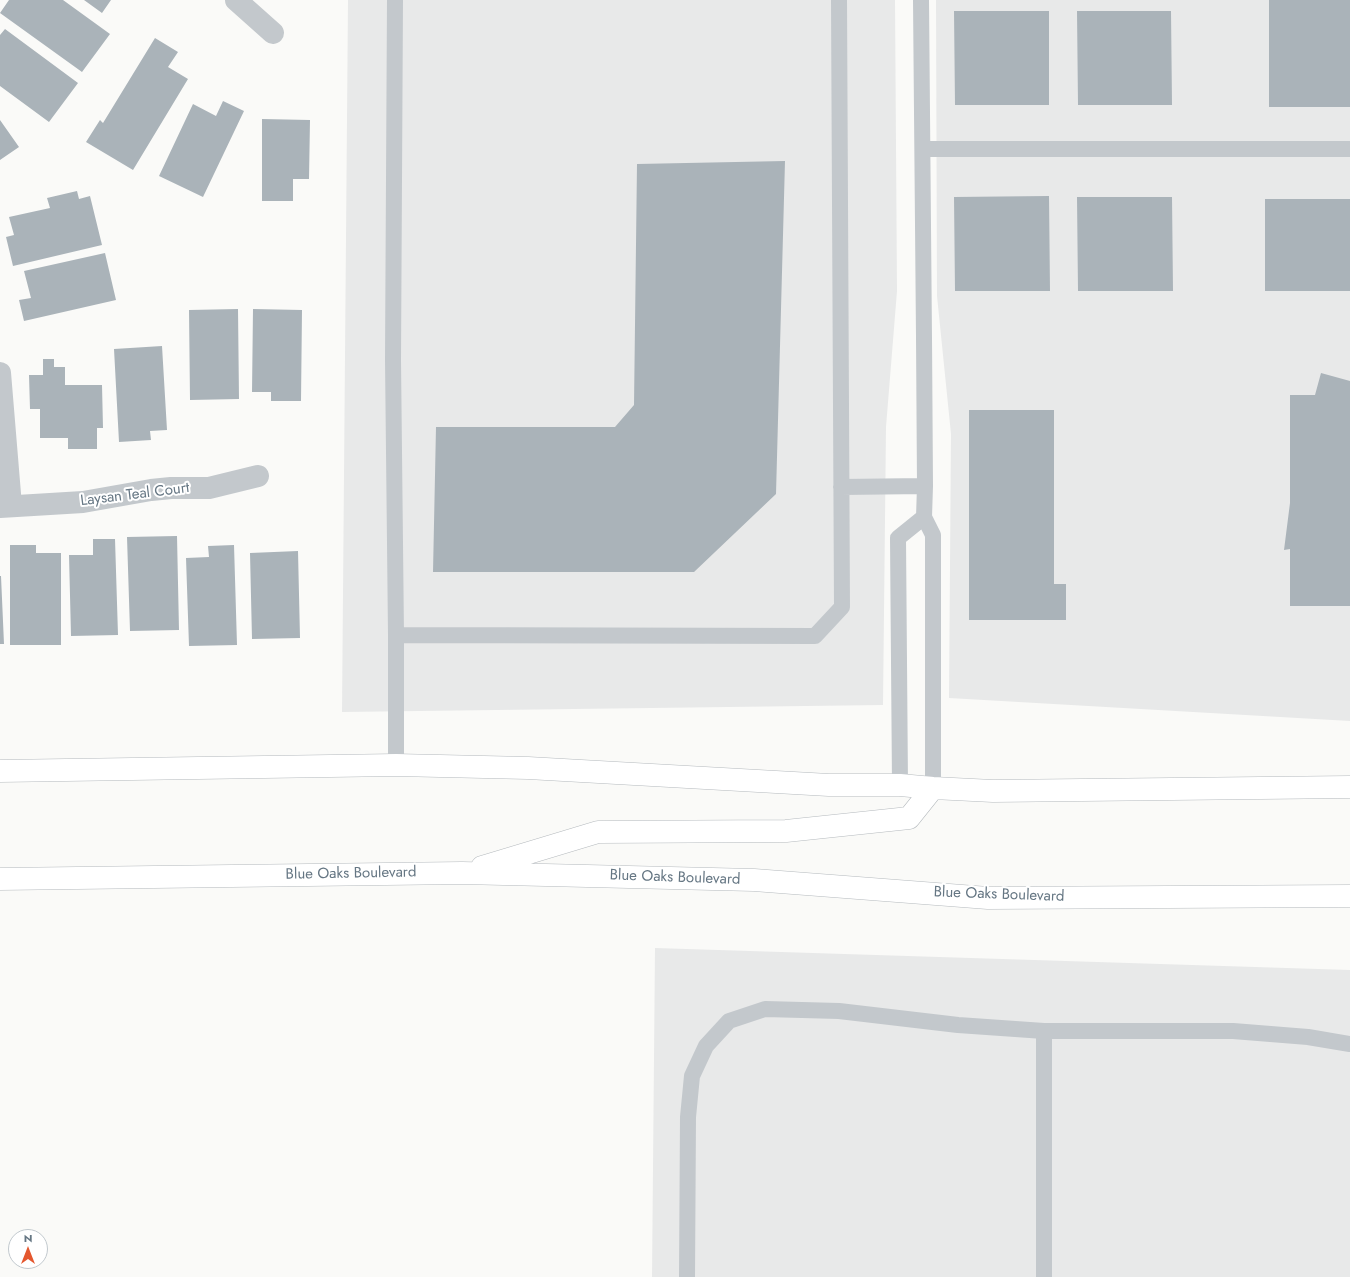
<!DOCTYPE html>
<html>
<head>
<meta charset="utf-8">
<style>
  body { margin:0 }
  #map { position:relative; width:1350px; height:1277px; overflow:hidden; background:#fafaf8; font-family:Jost,sans-serif }
  canvas { display:block }
  .north { position:absolute; left:8px; top:1229px; width:40px; height:40px; box-sizing:border-box; background:#fff; border:1px solid #c1c8cd; border-radius:50%; rotate:0deg; font-size:11px; font-weight:700; line-height:16px; text-align:center; color:#657683 }
  .north::after { content:''; display:block; margin:auto; width:14px; height:18px; background:#e4572e; clip-path:polygon(50% 0,100% 100%,50% 72%,0 100%) }
</style>
</head>
<body>
<div id="map">
<canvas width="1350" height="1277"></canvas>
<div class="north">N</div>
</div>
<script>
const c = document.querySelector('canvas').getContext('2d');
c.lineJoin = 'round';
function fillPath(path, color) { c.fillStyle = color; c.fill(path, 'evenodd'); }
const toPath = rows => new Path2D(rows.map(r => 'M' + r).join(''));
function stroke(path, color, width, dash) { c.strokeStyle = color; c.lineWidth = width; c.lineCap = dash ? 'butt' : 'round'; c.setLineDash(dash || []); c.stroke(path); }
function label(font, color, halo, rows, align = 'center') {
  c.font = font + ' Jost,sans-serif'; c.lineWidth = 4; c.setLineDash([]); c.textBaseline = 'middle'; c.strokeStyle = halo; c.fillStyle = color; for (const [text, x, y, turn = 0] of rows) {
    c.save(); c.translate(x, y); c.rotate((+turn || 0) * Math.PI / 180); c.textAlign = isNaN(turn) ? turn : align; if (halo) c.strokeText(text, 0, 0); c.fillText(text, 0, 0); c.restore();
  }
}
fillPath(toPath([
  [348,0,895,0,897,291,886,427,883,705,342,712],
  [936,0,1350,0,1350,721,949,698,951,434,937,296],
  [655,948,1350,970,1350,1277,652,1277]
]), '#e8e9e9');
fillPath(toPath([
  [9,0,63,0,110,34,82,72,0,13],
  [84,0,111,0,102,13],
  [1269,0,1350,0,1350,107,1269,107],
  [954,11,1049,11,1049,105,955,105],
  [1077,11,1171,11,1172,105,1078,105],
  [5,29,78,83,49,122,0,86,0,35],
  [155,38,178,52,168,67,188,79,133,170,86,142,100,120,103,123],
  [223,101,244,111,203,197,159,176,193,104,216,116],
  [262,119,310,120,309,179,293,179,293,201,262,201],
  [0,120,19,147,0,160],
  [785,161,776,494,694,572,433,572,436,427,615,427,634,405,637,164],
  [77,191,79,199,90,196,102,245,13,266,6,237,14,235,9,217,50,208,47,198],
  [1049,196,1050,291,955,291,954,197],
  [1077,197,1172,197,1173,291,1078,291],
  [1265,199,1350,199,1350,291,1265,291],
  [105,253,116,300,24,321,19,300,31,298,24,271],
  [238,309,239,399,190,400,189,310],
  [253,309,302,310,301,401,271,401,271,392,252,392],
  [162,346,167,430,150,431,151,440,119,442,114,349],
  [43,359,54,359,54,367,65,367,65,385,102,385,103,428,97,428,97,449,68,449,68,438,40,438,40,409,30,409,29,375,43,375],
  [1321,373,1350,381,1350,606,1290,606,1290,549,1284,550,1290,503,1290,395,1315,395],
  [969,410,1054,410,1054,584,1066,584,1066,620,969,620],
  [177,536,179,630,130,631,127,537],
  [93,539,115,539,118,635,71,636,69,555,93,555],
  [10,545,36,545,36,553,61,553,61,645,10,645],
  [234,545,237,645,189,646,186,558,209,557,208,546],
  [298,551,300,638,252,639,250,553],
  [0,576,1,576,4,644,0,644]
]), '#aab3b9');
const primary = toPath([
  [0,771,396,765,528,768,829,785,900,785,933,788,993,791,1350,787],
  [482,867,598,832,786,831,909,818,933,788],
  [0,879,462,873,754,880,988,898,1350,896]
]);
stroke(primary, '#b5babe', 23);
stroke(toPath([
  [395,0,393,360,396,635,396,765],
  [921,0,924,337,925,486,924,517,933,535,933,788],
  [923,149,1350,149],
  [841,487,925,486],
  [396,635,815,636,842,607,839,0],
  [900,785,898,538,924,517],
  [687,1277,688,1117,692,1076,706,1046,729,1021,765,1009,839,1011,958,1025,1044,1031,1233,1031,1308,1037,1350,1044],
  [1044,1277,1044,1031]
]), '#c3c8cc', 16);
stroke(toPath([
  [236,0,273,33],
  [0,373,11,506],
  [0,507,83,502,151,490,171,488,209,488,258,476]
]), '#c3c8cc', 22);
stroke(primary, '#fff', 22);
label('15px', '#657683', '#fff', [
  ["Laysan Teal Court",135,495,-7],
  ["Blue Oaks Boulevard",351,874,-1],
  ["Blue Oaks Boulevard",675,878,2],
  ["Blue Oaks Boulevard",999,895,2]
]);
</script>
</body>
</html>
